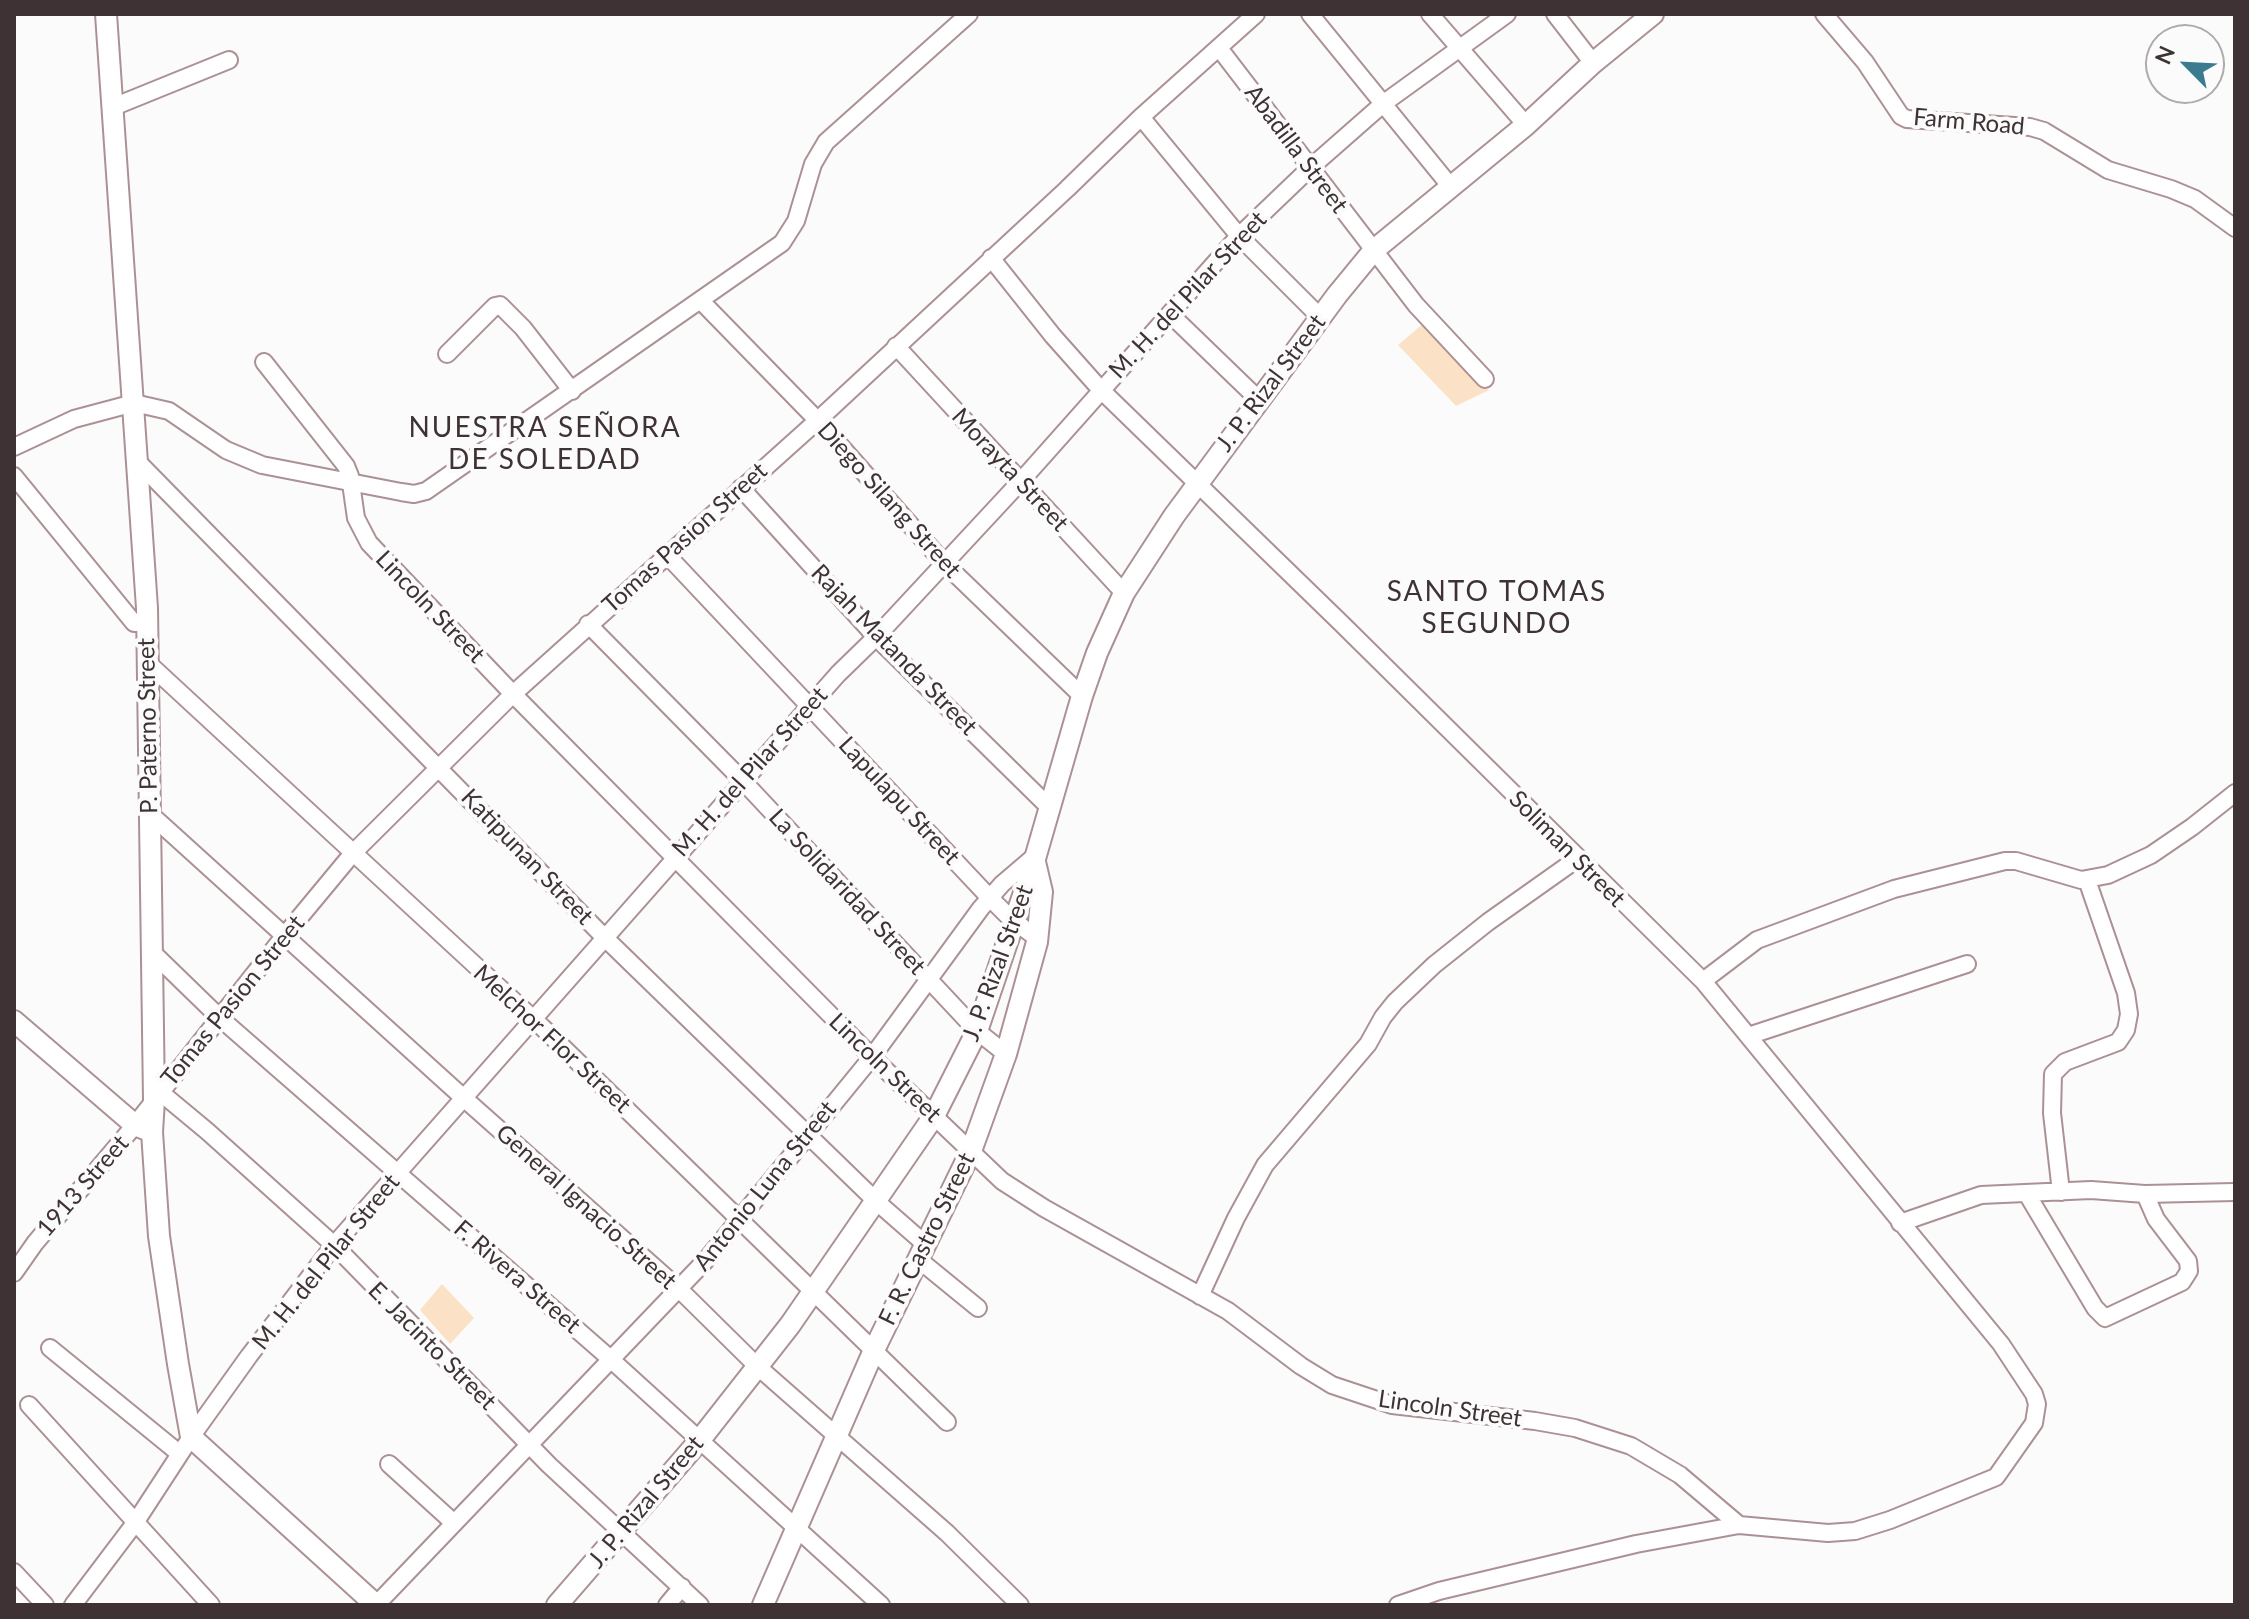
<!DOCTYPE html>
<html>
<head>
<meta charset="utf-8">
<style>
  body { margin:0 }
  #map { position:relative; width:2249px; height:1619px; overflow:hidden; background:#fbfbfb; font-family:Lato,sans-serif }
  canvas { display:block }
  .frame { position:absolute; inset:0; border:16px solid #3e3234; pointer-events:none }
  .north { position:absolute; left:2145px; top:24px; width:80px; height:80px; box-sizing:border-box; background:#fbfbfb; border:2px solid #afabab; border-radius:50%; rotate:294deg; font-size:22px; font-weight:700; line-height:32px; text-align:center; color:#3e3234 }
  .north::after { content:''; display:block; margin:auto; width:28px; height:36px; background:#3b7b8f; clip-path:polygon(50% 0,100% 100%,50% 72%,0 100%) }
</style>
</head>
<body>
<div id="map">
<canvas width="2249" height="1619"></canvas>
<div class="frame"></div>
<div class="north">N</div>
</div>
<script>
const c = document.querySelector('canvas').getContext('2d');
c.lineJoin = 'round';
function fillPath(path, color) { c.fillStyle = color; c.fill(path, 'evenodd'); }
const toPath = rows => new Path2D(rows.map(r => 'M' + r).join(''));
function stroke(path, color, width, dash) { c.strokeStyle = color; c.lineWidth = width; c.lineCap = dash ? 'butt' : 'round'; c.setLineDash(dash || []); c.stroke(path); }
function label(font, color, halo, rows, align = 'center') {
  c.font = font + ' Lato,sans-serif'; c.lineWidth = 8; c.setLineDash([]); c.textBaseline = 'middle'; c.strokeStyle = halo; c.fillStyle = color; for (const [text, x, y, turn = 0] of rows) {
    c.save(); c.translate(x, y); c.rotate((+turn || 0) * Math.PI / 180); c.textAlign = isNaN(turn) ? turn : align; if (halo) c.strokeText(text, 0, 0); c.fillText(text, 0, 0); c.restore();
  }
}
fillPath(toPath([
  [1424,323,1489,390,1456,406,1398,345],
  [442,1284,474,1318,450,1344,420,1310]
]), '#fbe2c6');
const minor = toPath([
  [1310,14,1451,187],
  [1430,14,1526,125],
  [1555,14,1593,63],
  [1824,14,1865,62,1901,116,1907,119,2030,127,2044,131,2108,170,2171,189,2195,199,2235,228],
  [1219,48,1416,305,1485,379],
  [113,107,229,60],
  [1141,117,1239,236,1320,317],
  [991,258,1053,336,1101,390,1342,624,1703,981,2001,1344,2034,1394,2037,1404,2034,1423,1996,1477,1890,1520,1855,1531,1828,1533,1739,1525,1636,1544,1439,1591,1398,1605],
  [701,301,821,424,944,563,1082,696],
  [1170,314,1259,400],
  [896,346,1124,593],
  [447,354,495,306,500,305,523,328,572,391],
  [264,362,346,466,350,476,356,518,369,543,513,694,872,1057,1002,1181,1044,1208,1228,1311,1301,1366,1332,1385,1392,1405,1535,1421,1575,1428,1631,1446,1680,1475,1739,1525],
  [14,447,74,419,134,403,169,411,226,450,262,465,401,492,414,494,426,491,782,243,796,221,813,164,826,142,969,14],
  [137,461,604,937,877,1202,925,1244],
  [14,476,134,623,147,623],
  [741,488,876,637,1050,808],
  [666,554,989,897,1010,918,1037,938],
  [588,624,742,780,977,1031,1006,1054],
  [149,664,542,1027,947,1422],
  [149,813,467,1101,679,1289,757,1366,947,1533,1020,1605],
  [152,952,220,1018,606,1355,881,1605],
  [1703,981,1757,940,1894,889,2005,861,2016,861,2081,880,2108,875,2151,855,2192,827,2235,793],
  [1748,1036,1967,964],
  [160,1092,207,1131,334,1245,549,1465,700,1605],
  [2061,1192,2052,1113,2053,1074,2065,1062,2118,1042,2126,1030,2129,1014,2126,993,2087,880],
  [2027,1194,2095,1308,2105,1318,2182,1282,2189,1271,2188,1261,2156,1219,2145,1194],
  [1900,1223,1981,1195,2091,1190,2145,1194,2235,1192],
  [918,1259,978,1308],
  [14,1273,35,1243,135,1125,285,935,353,853,513,694,817,421,1067,189,1141,117,1256,14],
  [1200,1296,1236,1218,1265,1165,1368,1044,1383,1017,1395,1002,1434,965,1488,922,1577,859],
  [50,1348,180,1454],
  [29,1405,211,1605],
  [389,1464,454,1523],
  [14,1572,45,1605],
  [73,1605,135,1523,191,1437,249,1356,334,1245,838,674,876,637,1021,481,1239,236,1310,168,1384,103,1507,14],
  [376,1605,706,1260,872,1057,981,908,1002,884,1036,855],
  [667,1605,682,1587]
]);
const major = toPath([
  [106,14,147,608,154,1100,152,1132,159,1236,178,1364,191,1437,376,1605],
  [14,1021,135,1125,152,1132],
  [557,1605,699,1441,790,1325,934,1116,977,1031,1032,869,1082,696,1097,653,1124,593,1174,516,1337,295,1374,250,1526,125,1593,63,1653,14],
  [763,1605,874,1350,971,1151,1006,1054,1037,942,1042,892,1035,862]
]);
stroke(minor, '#ac9194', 20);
stroke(major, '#ac9194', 24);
stroke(minor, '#fff', 16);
stroke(major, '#fff', 20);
label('24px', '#3e3234', '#fbfbfb', [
  ["Farm Road",1969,122,5],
  ["Abadilla Street",1296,149,53],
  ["M. H. del Pilar Street",1188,295,-47],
  ["J. P. Rizal Street",1271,383,-53],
  ["Morayta Street",1010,470,47],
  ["Diego Silang Street",889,500,48],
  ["Tomas Pasion Street",685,538,-42],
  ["Lincoln Street",430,607,46],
  ["Rajah Matanda Street",894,650,46],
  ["P. Paterno Street",148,726,-91],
  ["M. H. del Pilar Street",750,772,-48],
  ["Lapulapu Street",899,801,47],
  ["Soliman Street",1567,849,45],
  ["Katipunan Street",527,857,46],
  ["La Solidaridad Street",847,892,47],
  ["J. P. Rizal Street",998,963,-70],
  ["Tomas Pasion Street",233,1001,-51],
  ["Melchor Flor Street",552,1039,43],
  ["Lincoln Street",885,1068,44],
  ["1913 Street",83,1186,-49],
  ["Antonio Luna Street",765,1186,-51],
  ["General Ignacio Street",586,1207,42],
  ["F. R. Castro Street",927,1239,-64],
  ["M. H. del Pilar Street",326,1262,-51],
  ["F. Rivera Street",517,1277,41],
  ["E. Jacinto Street",432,1346,45],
  ["Lincoln Street",1450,1409,8],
  ["J. P. Rizal Street",646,1502,-50]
]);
c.letterSpacing = '2px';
label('28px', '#3e3234', '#fbfbfb', [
  ["NUESTRA SEÑORA",545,428],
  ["DE SOLEDAD",545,460],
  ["SANTO TOMAS",1497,592],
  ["SEGUNDO",1497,624]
]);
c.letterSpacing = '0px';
</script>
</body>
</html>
